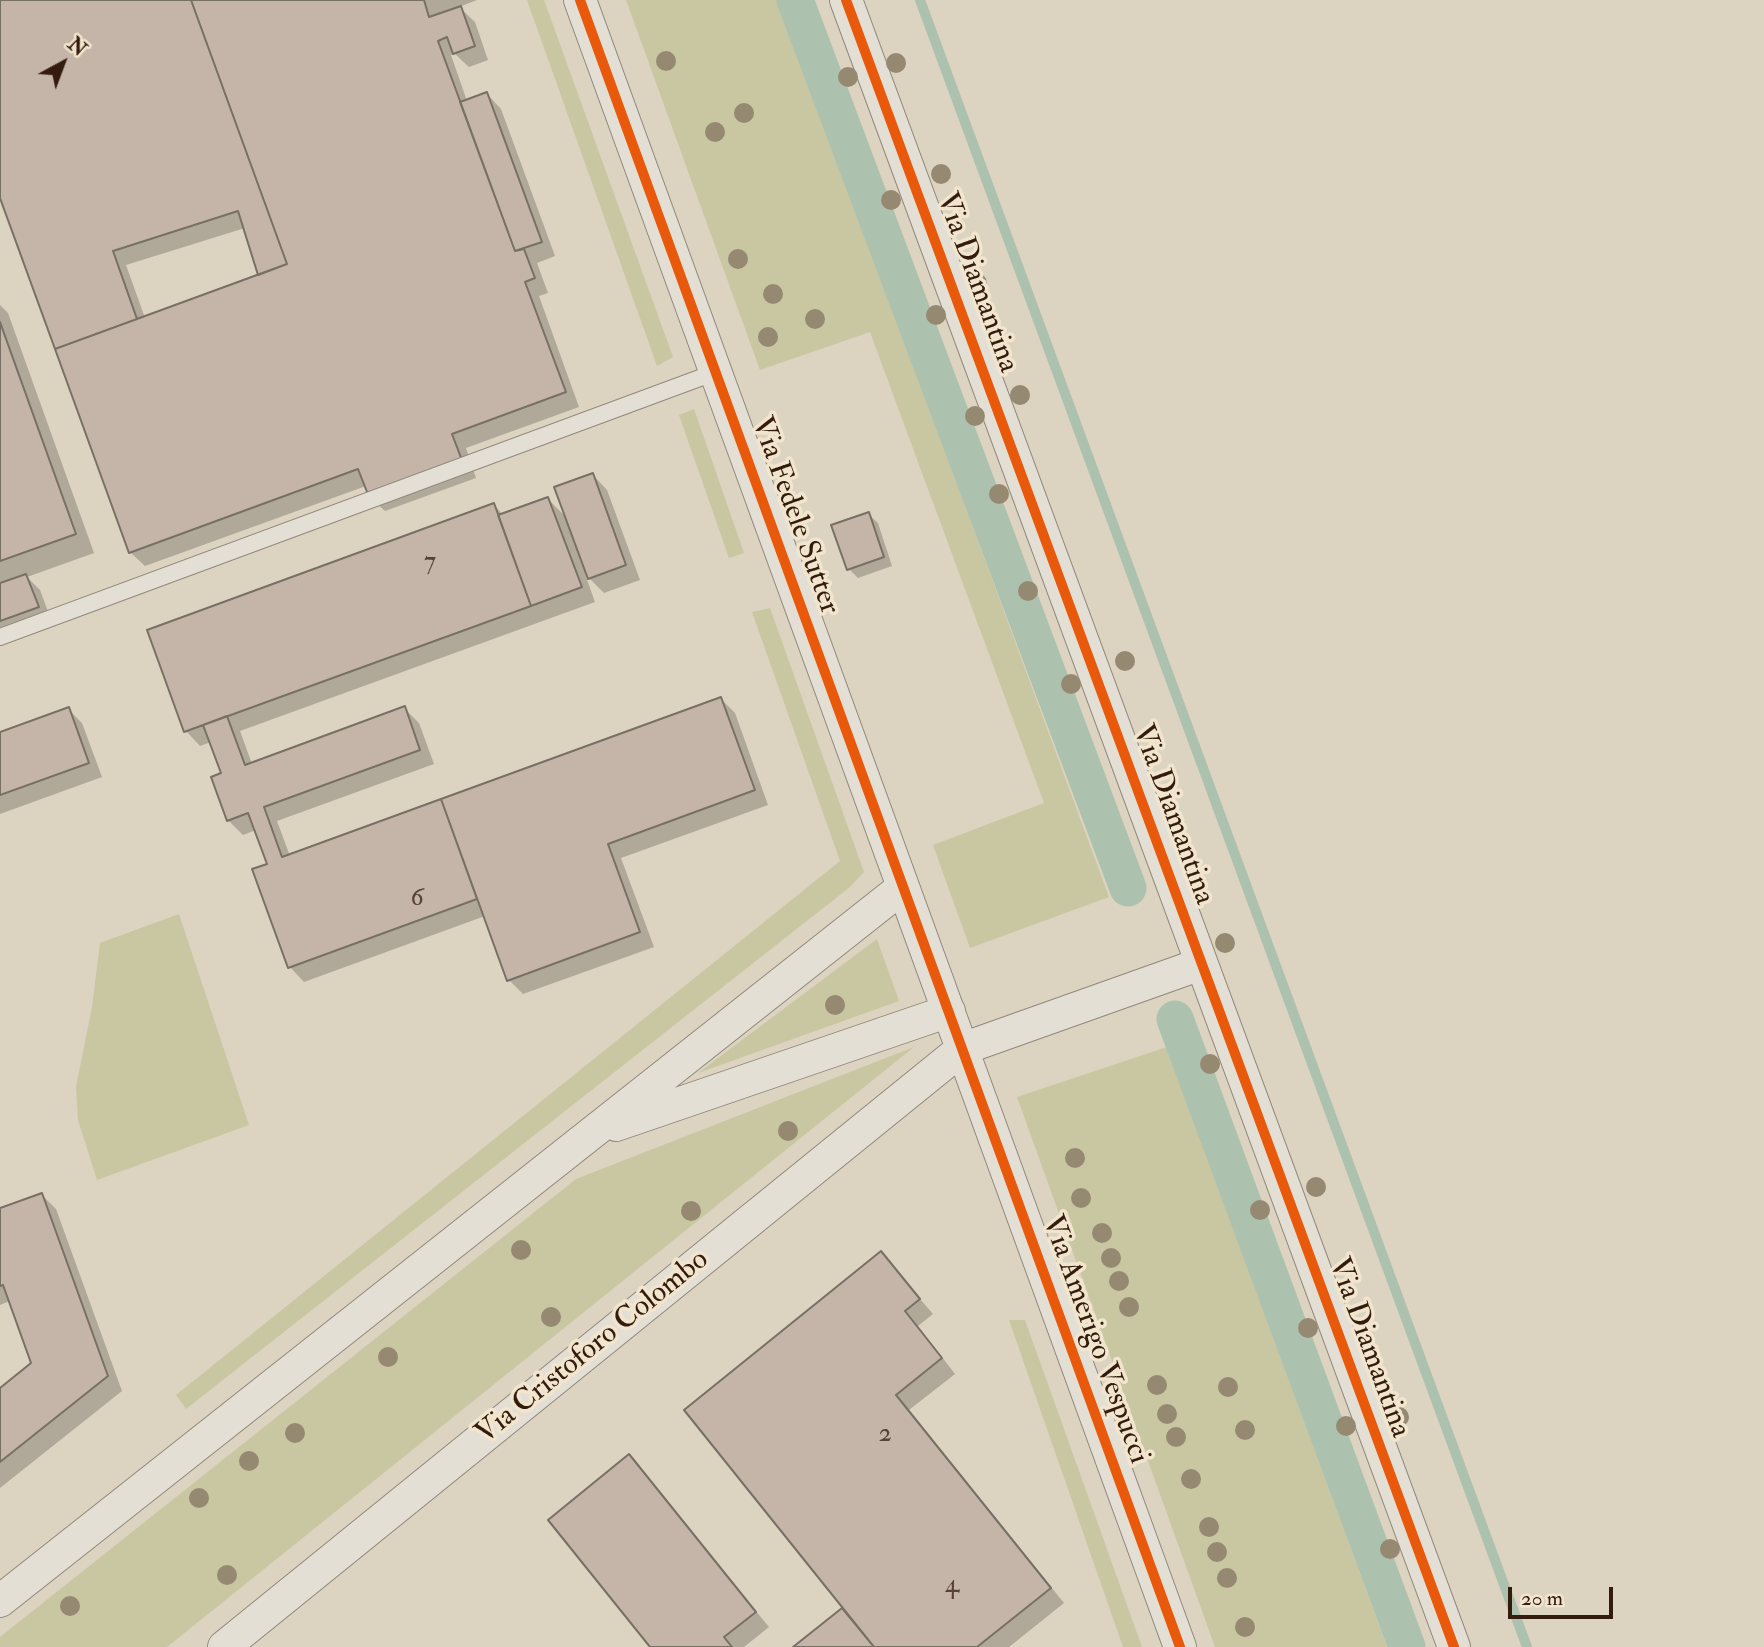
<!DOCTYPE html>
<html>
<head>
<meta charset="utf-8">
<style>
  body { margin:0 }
  #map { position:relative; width:1764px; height:1647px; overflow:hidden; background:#dcd3c0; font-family:"IM FELL Double Pica",serif }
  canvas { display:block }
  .north { position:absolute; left:28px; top:28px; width:70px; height:70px; -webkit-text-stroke:5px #f1e5ce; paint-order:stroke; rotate:41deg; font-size:19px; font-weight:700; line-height:28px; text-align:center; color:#331c0e }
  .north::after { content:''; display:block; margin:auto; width:24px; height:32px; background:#331c0e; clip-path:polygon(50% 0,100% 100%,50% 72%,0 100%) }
  .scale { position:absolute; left:1508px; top:1587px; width:105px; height:32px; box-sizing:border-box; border:4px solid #331c0e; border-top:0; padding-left:9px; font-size:21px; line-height:24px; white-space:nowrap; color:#331c0e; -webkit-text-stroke:5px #f1e5ce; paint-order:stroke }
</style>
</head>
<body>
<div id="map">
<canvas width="1764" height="1647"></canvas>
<div class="north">N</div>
<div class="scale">20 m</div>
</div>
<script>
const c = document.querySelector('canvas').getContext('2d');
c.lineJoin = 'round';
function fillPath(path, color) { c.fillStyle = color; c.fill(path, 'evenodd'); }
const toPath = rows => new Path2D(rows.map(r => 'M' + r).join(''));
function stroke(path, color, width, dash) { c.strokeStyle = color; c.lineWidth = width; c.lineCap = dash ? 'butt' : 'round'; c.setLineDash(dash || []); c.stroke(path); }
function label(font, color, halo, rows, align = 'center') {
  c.font = font + ' "IM FELL Double Pica",serif'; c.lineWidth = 7; c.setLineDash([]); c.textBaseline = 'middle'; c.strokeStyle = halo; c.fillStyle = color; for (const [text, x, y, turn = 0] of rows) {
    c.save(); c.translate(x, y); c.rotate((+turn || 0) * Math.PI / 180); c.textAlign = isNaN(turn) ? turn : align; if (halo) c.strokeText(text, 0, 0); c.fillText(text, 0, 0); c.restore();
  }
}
fillPath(toPath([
  [527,0,544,0,673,357,657,366],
  [626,0,779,0,1109,897,970,948,933,845,1044,803,870,332,760,370],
  [694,409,744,553,729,558,679,415],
  [770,608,864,872,850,887,186,1409,176,1395,840,861,752,612],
  [179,914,249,1125,97,1180,78,1120,76,1087,92,1007,100,943],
  [877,939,899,1001,698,1073],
  [914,1047,167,1647,0,1647,0,1637,576,1179],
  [1167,1047,1387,1647,1215,1647,1017,1097],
  [1009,1320,1025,1320,1142,1647,1123,1647]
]), '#c9c7a2');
fillPath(toPath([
  [0,0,477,0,459,7,475,22,488,60,469,67,455,54,451,55,467,101,487,94,501,109,555,256,537,263,548,293,539,296,579,407,466,448,476,478,385,511,370,497,366,486,145,566,130,552,0,193],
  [245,228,260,276,145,318,126,265],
  [0,305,8,313,94,553,27,577,40,590,52,622,0,641],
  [593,475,607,490,640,580,604,593,585,574,595,602,240,731,252,764,404,708,419,723,434,764,277,821,290,856,721,699,735,713,768,805,621,858,654,947,523,994,509,980,485,916,304,982,290,967,269,865,256,830,243,835,228,820,223,774,211,742,200,746,186,731,494,505,503,515,548,499,567,518],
  [868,514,878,523,892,566,858,578,849,569],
  [68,709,82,723,102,777,0,814,0,733],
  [42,1195,56,1209,122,1391,0,1488,0,1391,33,1364,10,1301,0,1305,0,1210],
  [881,1254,933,1314,918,1326,955,1374,909,1410,1064,1603,1009,1647,796,1647,845,1608],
  [629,1457,769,1627,744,1647,652,1647]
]), '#0003');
stroke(toPath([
  [920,0,1527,1647]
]), '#adc2ae', 10);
stroke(toPath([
  [795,0,1128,888],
  [1175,1019,1407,1647]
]), '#adc2ae', 37);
const building = toPath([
  [0,0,191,0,287,264,258,275,238,211,113,251,137,319,55,349,0,198,0,0],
  [191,0,424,0,429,17,461,6,475,46,453,54,447,37,438,41,515,251,524,249,535,278,525,282,566,392,452,434,463,463,369,497,358,469,129,553,55,349,287,264,191,0],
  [487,92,542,242,515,251,460,102,487,92],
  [0,322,76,534,0,561,0,322],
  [593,473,626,565,588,579,554,487,593,473],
  [548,497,582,587,531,606,498,515,548,497],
  [494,503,531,606,184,732,147,630,494,503],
  [869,512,884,557,847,570,831,525,869,512],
  [26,574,39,607,0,621,0,583,26,574],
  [721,697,755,790,608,844,640,932,507,981,441,799,721,697],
  [405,706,420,750,264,807,282,857,441,799,477,899,288,968,252,869,267,864,248,813,227,821,211,777,221,773,203,725,227,716,245,765,405,706],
  [69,707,89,763,0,795,0,732,69,707],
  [42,1193,108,1376,0,1462,0,1388,31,1363,3,1285,0,1286,0,1208,42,1193],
  [881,1251,920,1299,905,1311,942,1358,896,1395,1051,1588,977,1647,874,1647,684,1410,881,1251],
  [629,1454,756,1612,724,1637,732,1647,650,1647,548,1520,629,1454],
  [842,1608,874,1647,793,1647,842,1608]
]);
fillPath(building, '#c5b5a8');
stroke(building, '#787065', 2);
const lane = toPath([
  [0,637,716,372]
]);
const street = toPath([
  [580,0,1180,1647],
  [846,0,1454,1647],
  [616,1125,949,1011],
  [0,1601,903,887],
  [224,1647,962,1049,1201,964]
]);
stroke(lane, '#91887c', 18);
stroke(street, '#91887c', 34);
stroke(lane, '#e4dfd5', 16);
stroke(street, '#e4dfd5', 32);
stroke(toPath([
  [580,0,1180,1647],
  [846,0,1454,1647]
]), '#e8590c', 10);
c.fillStyle = '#968972';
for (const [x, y] of [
  [666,61],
  [896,63],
  [848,77],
  [744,113],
  [715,132],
  [941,174],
  [891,200],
  [738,259],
  [977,283],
  [773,294],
  [936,315],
  [815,319],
  [768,337],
  [1020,395],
  [975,416],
  [999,494],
  [1028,591],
  [1125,661],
  [1071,684],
  [1225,943],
  [835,1005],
  [1210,1064],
  [788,1131],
  [1075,1158],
  [1316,1187],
  [1081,1198],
  [1260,1210],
  [691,1211],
  [1102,1233],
  [521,1250],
  [1111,1258],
  [1119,1281],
  [1129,1307],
  [551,1317],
  [1308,1328],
  [388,1357],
  [1157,1385],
  [1228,1387],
  [1167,1414],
  [1399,1417],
  [1346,1426],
  [1245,1430],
  [295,1433],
  [1176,1437],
  [249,1461],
  [1191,1479],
  [199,1498],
  [1209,1527],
  [1390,1549],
  [1217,1552],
  [227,1575],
  [1227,1578],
  [70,1606],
  [1245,1627]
]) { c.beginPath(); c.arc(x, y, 10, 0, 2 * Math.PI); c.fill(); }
label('26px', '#584234', null, [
  ["7",430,563],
  ["6",417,899],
  ["2",885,1435],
  ["4",952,1586]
]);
label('30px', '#331c0e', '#f1e5ce', [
  ["Via Diamantina",976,283,70],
  ["Via Fedele Sutter",794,516,70],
  ["Via Diamantina",1172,815,70],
  ["Via Amerigo Vespucci",1094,1340,70],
  ["Via Cristoforo Colombo",593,1348,-39],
  ["Via Diamantina",1368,1348,70]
]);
</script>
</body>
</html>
